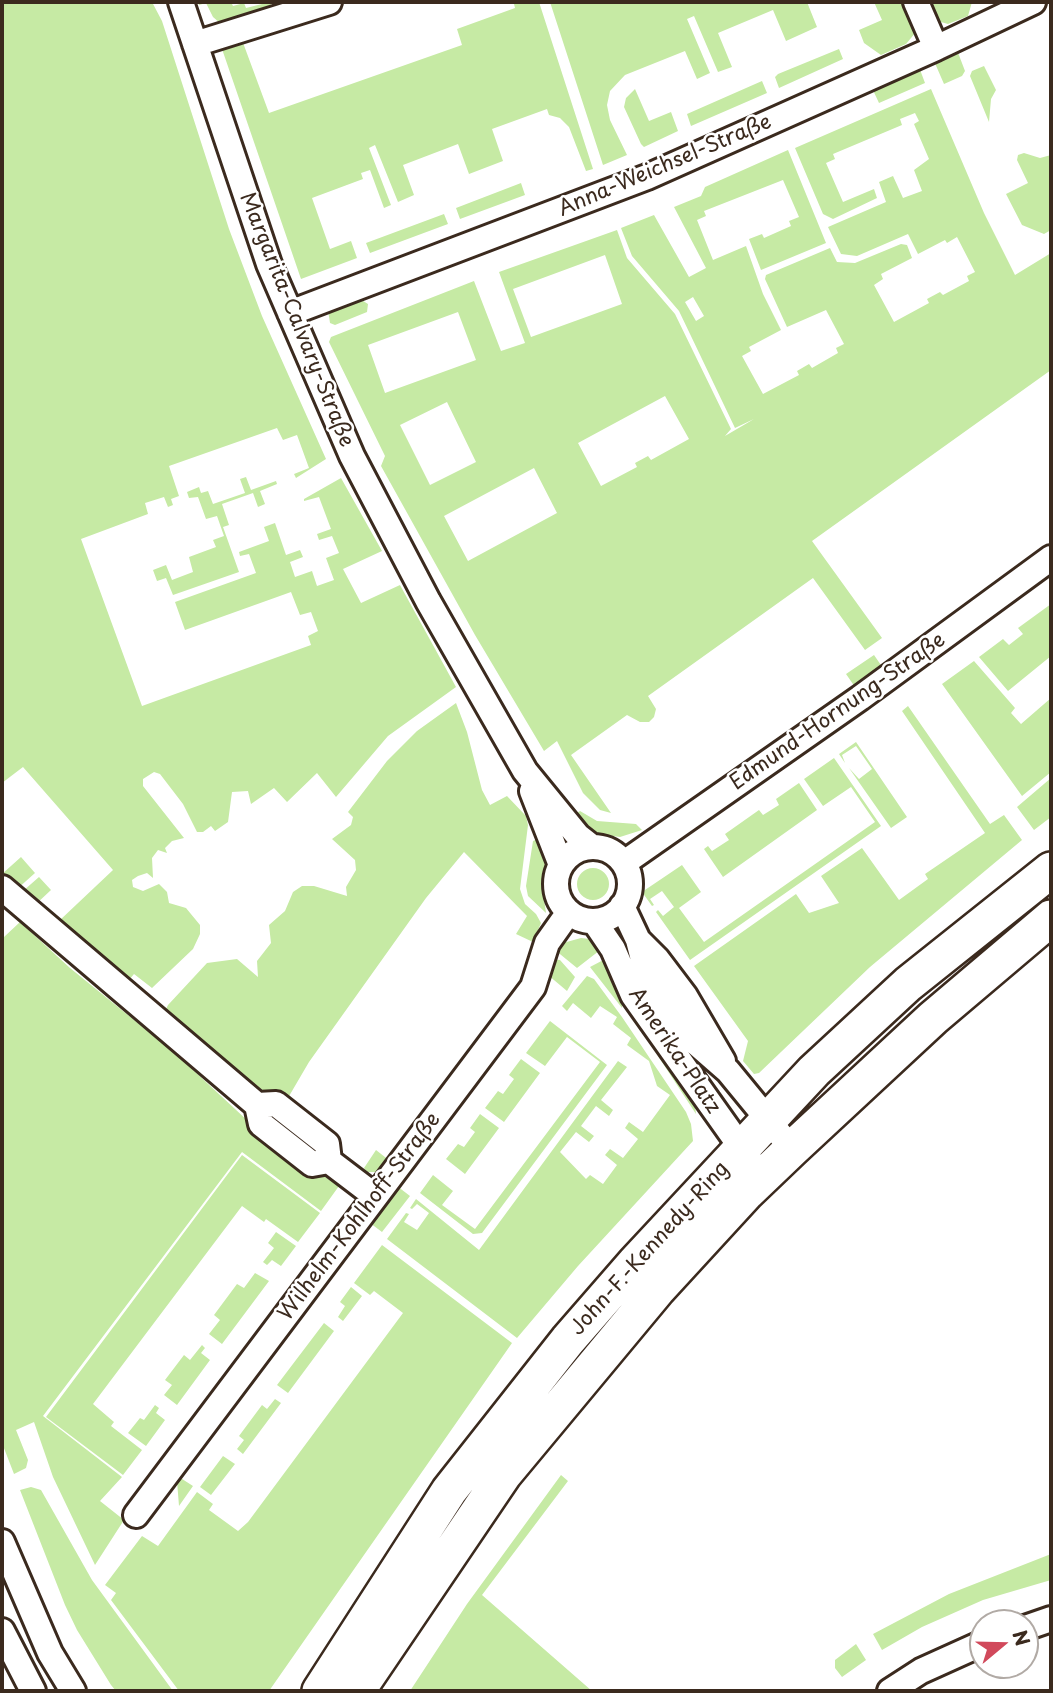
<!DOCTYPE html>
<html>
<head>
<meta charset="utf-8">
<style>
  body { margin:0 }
  #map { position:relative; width:1053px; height:1693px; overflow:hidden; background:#fff; font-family:"Playpen Sans",sans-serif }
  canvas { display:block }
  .frame { position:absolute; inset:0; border:4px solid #3b2a1e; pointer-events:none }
  .north { position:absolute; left:969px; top:1609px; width:70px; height:70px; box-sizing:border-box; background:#fff; border:2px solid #b1aaa5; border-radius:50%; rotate:71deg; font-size:19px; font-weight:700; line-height:28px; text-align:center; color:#3b2a1e }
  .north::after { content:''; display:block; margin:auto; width:24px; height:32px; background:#d1495b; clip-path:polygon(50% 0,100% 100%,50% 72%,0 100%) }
</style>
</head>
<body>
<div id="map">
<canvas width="1053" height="1693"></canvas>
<div class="frame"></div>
<div class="north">N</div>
</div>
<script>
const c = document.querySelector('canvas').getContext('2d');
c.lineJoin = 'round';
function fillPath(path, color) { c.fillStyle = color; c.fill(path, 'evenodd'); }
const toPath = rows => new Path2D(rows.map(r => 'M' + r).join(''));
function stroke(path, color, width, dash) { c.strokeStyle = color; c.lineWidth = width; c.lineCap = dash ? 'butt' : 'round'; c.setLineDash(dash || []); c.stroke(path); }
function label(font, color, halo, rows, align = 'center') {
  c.font = font + ' "Playpen Sans",sans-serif'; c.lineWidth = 5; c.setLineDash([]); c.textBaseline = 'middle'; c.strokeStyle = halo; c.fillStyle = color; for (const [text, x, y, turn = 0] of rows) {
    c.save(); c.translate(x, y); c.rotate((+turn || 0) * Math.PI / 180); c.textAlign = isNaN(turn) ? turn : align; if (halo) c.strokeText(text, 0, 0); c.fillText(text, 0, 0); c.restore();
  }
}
fillPath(toPath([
  [2,2,152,2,162,21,229,229,262,316,326,459,296,478,294,474,309,468,297,435,283,440,277,428,169,466,179,496,171,499,173,505,168,507,164,497,145,503,148,514,81,539,142,706,311,645,308,636,318,631,311,612,300,615,291,592,185,630,175,602,256,573,249,554,240,556,239,552,269,541,264,527,275,523,286,555,300,550,303,557,290,562,295,577,312,571,317,586,334,580,326,558,339,553,332,536,319,540,317,534,331,529,319,497,304,501,304,499,341,478,382,551,343,569,361,603,400,585,456,687,388,736,336,797,317,773,287,802,274,788,251,804,248,791,232,792,228,822,215,831,211,826,203,832,197,832,183,804,160,774,154,772,143,779,143,786,184,838,172,841,165,848,167,853,158,850,152,858,153,878,147,873,138,876,132,880,133,887,143,891,159,884,167,892,169,903,186,908,200,925,200,934,193,949,152,988,134,974,129,980,59,921,113,870,23,767,2,783],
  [198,2,231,2,233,6,244,3,246,8,270,2,272,8,220,23,213,17,206,3,199,5],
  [521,2,539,2,593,169,586,171,569,127,560,118,549,115,547,109,492,129,503,161,469,174,458,144,403,165,414,195,398,202,375,145,369,148,391,205,384,208,370,170,361,173,363,179,312,198,330,249,351,241,357,258,301,279,222,49,242,40,269,113,462,45,457,29,515,8,514,4],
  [550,2,807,2,817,27,786,41,773,10,718,33,732,67,718,72,694,16,687,19,710,73,697,79,685,51,625,75,610,91,607,105,610,120,627,155,603,165],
  [874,2,906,2,916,32,906,44,881,55,864,43,859,30,882,20],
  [923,2,972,2,968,16,948,24,934,20],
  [839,49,843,59,779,88,775,77,778,74],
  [957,50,965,71,962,76,944,84,934,61],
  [984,66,996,90,991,99,989,122,970,76,972,71],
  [919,67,925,83,879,103,872,88],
  [762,81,767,93,691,126,687,114],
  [635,89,649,121,671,112,678,131,644,147,641,144,624,107,626,98],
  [931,89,984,213,1015,275,1051,253,1051,370,812,541,882,638,865,650,813,578,648,696,656,709,654,717,649,722,640,722,627,715,571,755,611,813,600,810,583,793,557,741,544,751,475,635,381,466,385,456,329,342,331,337,474,281,501,351,525,343,499,272,617,230,627,258,675,314,731,429,725,436,754,419,735,428,679,311,632,256,621,228,654,215,689,277,706,268,674,207,701,196,705,187,788,150,826,243,761,270,749,239,762,234,764,238,791,226,789,221,799,217,783,180,704,211,706,216,697,220,713,260,746,246,763,294,781,330,749,347,751,351,742,356,763,394,799,375,797,371,809,364,812,368,838,353,836,348,844,344,826,310,787,327,765,279,766,275,830,248,837,262,855,263,901,244,907,245,912,258,881,274,883,279,874,285,894,322,929,303,927,299,940,292,943,295,969,281,967,276,975,272,957,237,947,243,945,240,918,254,908,234,857,256,841,254,828,227,886,202,879,182,893,176,903,198,922,191,914,170,929,159,914,124,919,121,915,113,900,119,902,125,833,154,835,159,826,163,843,202,874,189,877,198,833,219,823,214,795,148],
  [605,255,622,304,531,337,513,289],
  [693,297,704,316,696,321,685,302],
  [458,312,476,360,385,393,368,345],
  [665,396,689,439,651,460,648,456,635,463,637,467,601,486,578,443],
  [447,402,476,462,430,485,400,425],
  [534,468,557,513,468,561,444,516],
  [1024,153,1040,158,1051,155,1051,230,1044,234,1022,225,1006,194,1028,183,1017,160,1018,155],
  [521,183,525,195,460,219,456,208],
  [444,214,448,224,370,253,366,243],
  [360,299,368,304,367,312,335,325,330,323,328,310],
  [246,477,251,490,276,481,277,484,260,491,265,504,258,507,253,493,222,504,229,525,223,527,239,572,173,595,166,578,157,581,153,570,166,565,172,580,193,572,189,557,216,547,213,540,224,536,217,516,206,519,198,497,189,498,187,492,199,487,201,493,208,491,213,504,245,493,240,479],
  [1051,604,1051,656,1008,691,979,657,1003,639,1009,645,1023,634,1018,628],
  [874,655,883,668,855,687,846,674],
  [974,661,1015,708,1011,713,1021,724,1051,698,1051,772,1022,796,942,684],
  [456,703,467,732,482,790,490,805,507,796,526,816,528,825,520,889,525,904,536,914,541,923,533,942,516,934,527,916,464,852,426,898,309,1062,285,1103,272,1093,254,1087,165,1011,168,1005,207,963,237,959,258,977,257,961,271,943,269,925,285,911,293,892,302,886,314,886,347,896,346,887,356,870,355,860,332,839,351,825,353,817,348,812,387,761,417,731],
  [908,706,990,824,1004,815,1022,840,870,967,759,1073,754,1074,743,1061,748,1041,694,966,796,894,809,913,839,903,821,876,862,848,899,900,928,879,925,874,985,833,902,711],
  [856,742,907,817,891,828,849,768,859,779,872,769,856,746,842,755,845,763,839,754],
  [834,758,881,826,690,960,656,912,658,910,663,916,674,907,662,891,650,899,654,905,652,906,642,892,682,865,701,892,679,908,704,942,875,822,851,787,823,806,804,779],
  [1051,778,1051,817,1034,830,1017,807],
  [799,783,817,810,723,877,704,849,708,846,712,851,729,840,725,834,759,810,763,815,779,805,776,799],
  [580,811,597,821,636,824,642,830,620,837,592,833,572,816],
  [544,836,548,862,542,885,546,913,528,896,526,886,533,841],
  [21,857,35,873,16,890,2,874],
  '577 884a16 16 0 1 1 32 0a16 16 0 1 1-32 0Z',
  [39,877,51,890,35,905,33,897,23,891],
  [20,922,70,968,176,1054,264,1136,339,1186,321,1211,242,1152,43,1416,122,1477,100,1501,124,1520,95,1565,53,1477,34,1422,16,1430,28,1460,26,1468,14,1474,2,1443,2,935,4,937],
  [581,938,590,939,604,947,577,968,555,950,563,943],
  [609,957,623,994,622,1008,590,967],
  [550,959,560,960,575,977,567,991,548,975],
  [587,976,594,979,622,1017,686,1112,691,1124,693,1141,578,1266,517,1338,387,1239,406,1213,409,1214,404,1222,417,1230,429,1213,417,1204,412,1209,410,1208,416,1199,479,1250,618,1061,627,1067,601,1100,613,1110,609,1116,596,1106,581,1126,594,1136,589,1142,576,1132,560,1152,586,1179,590,1175,603,1184,617,1165,605,1155,610,1149,623,1158,638,1139,625,1128,629,1122,643,1132,670,1095,657,1086,649,1061,627,1045,631,1038,613,1024,617,1017,600,1006,591,1018,573,1003,567,1011,562,1006],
  [550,1021,607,1065,482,1233,473,1234,420,1193,433,1175,453,1191,442,1205,475,1229,600,1062,567,1037,545,1066,526,1053],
  [658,1056,673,1070,695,1106,696,1114],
  [521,1059,540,1073,504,1122,485,1108,498,1091,503,1094,514,1079,509,1075],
  [480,1114,499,1128,465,1174,446,1159,458,1144,464,1147,475,1132,470,1128],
  [376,1150,390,1161,380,1172,367,1172,364,1168],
  [242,1155,320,1213,298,1242,266,1219,264,1222,242,1206,93,1404,114,1422,111,1426,142,1450,123,1475,46,1417],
  [397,1186,410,1196,382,1232,370,1223],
  [276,1232,296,1246,281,1266,272,1260,267,1265,263,1262,274,1248,268,1243],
  [382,1245,512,1343,269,1691,179,1691,111,1600,116,1593,105,1585,142,1536,158,1546,197,1492,213,1504,209,1510,238,1531,248,1522,403,1313,374,1291,370,1295,354,1283],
  [255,1273,269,1281,222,1344,209,1334,220,1320,214,1315,237,1284,244,1288],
  [351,1287,362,1296,343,1321,338,1317,345,1306,340,1302],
  [324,1323,334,1331,288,1393,277,1385],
  [202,1345,205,1348,201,1353,210,1360,177,1405,164,1395,172,1385,165,1380,184,1355,190,1360],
  [275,1399,281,1403,243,1454,237,1449,244,1440,239,1436,262,1405,267,1409],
  [155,1405,159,1408,156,1413,165,1420,146,1446,128,1433,140,1418,144,1420],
  [223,1456,235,1464,211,1495,200,1487],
  [561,1475,568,1481,482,1595,592,1691,410,1691,467,1604],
  [179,1477,193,1486,179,1506,177,1481],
  [31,1487,41,1490,92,1580,173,1691,116,1691,111,1685,77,1630,65,1605,20,1490],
  [1051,1554,1051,1580,983,1600,922,1627,882,1650,873,1634,949,1594],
  [856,1644,866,1660,842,1677,835,1668,835,1660]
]), '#c6eaa4');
const street = toPath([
  [181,2,269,264,352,456,428,601,525,771,578,836,592,847],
  [916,2,936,48],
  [195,44,329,2],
  [290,313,647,177,936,48,1033,2],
  [532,791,561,865],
  '556 884a37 37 0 1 1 74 0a37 37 0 1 1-74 0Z',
  [624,863,860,698,1051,558],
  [2,888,257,1105,261,1124,312,1164,329,1161],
  [622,906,638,940,647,975,659,996,696,1043,728,1071,792,1149],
  [594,921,613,949,633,995,750,1160],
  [638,940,657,959,685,996,723,1061],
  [257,1105,276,1104,327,1144,329,1161,375,1196],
  [136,1515,533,987,547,943,569,912],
  [2,1542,50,1653,73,1691],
  [1025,1628,1051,1619],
  [2,1631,33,1691],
  [890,1691,921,1671,983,1643]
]);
const secondary = toPath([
  [320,1691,449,1491,568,1340,635,1263,814,1071,908,984,1051,870],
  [357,1691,504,1474,657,1290,747,1192,792,1149,933,1018,1051,918]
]);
stroke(street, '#3b2a1e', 30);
stroke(secondary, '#3b2a1e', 40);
stroke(street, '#fff', 24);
stroke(secondary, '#fff', 35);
label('21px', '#3b2a1e', '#fff', [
  ["Anna-Weichsel-Straße",665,166,-23],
  ["Margarita-Calvary-Straße",296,320,68],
  ["Edmund-Hornung-Straße",838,712,-35],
  ["Amerika-Platz",674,1051,56],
  ["Wilhelm-Kohlhoff-Straße",360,1217,-53],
  ["John-F.-Kennedy-Ring",650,1249,-48]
]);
</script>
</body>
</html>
